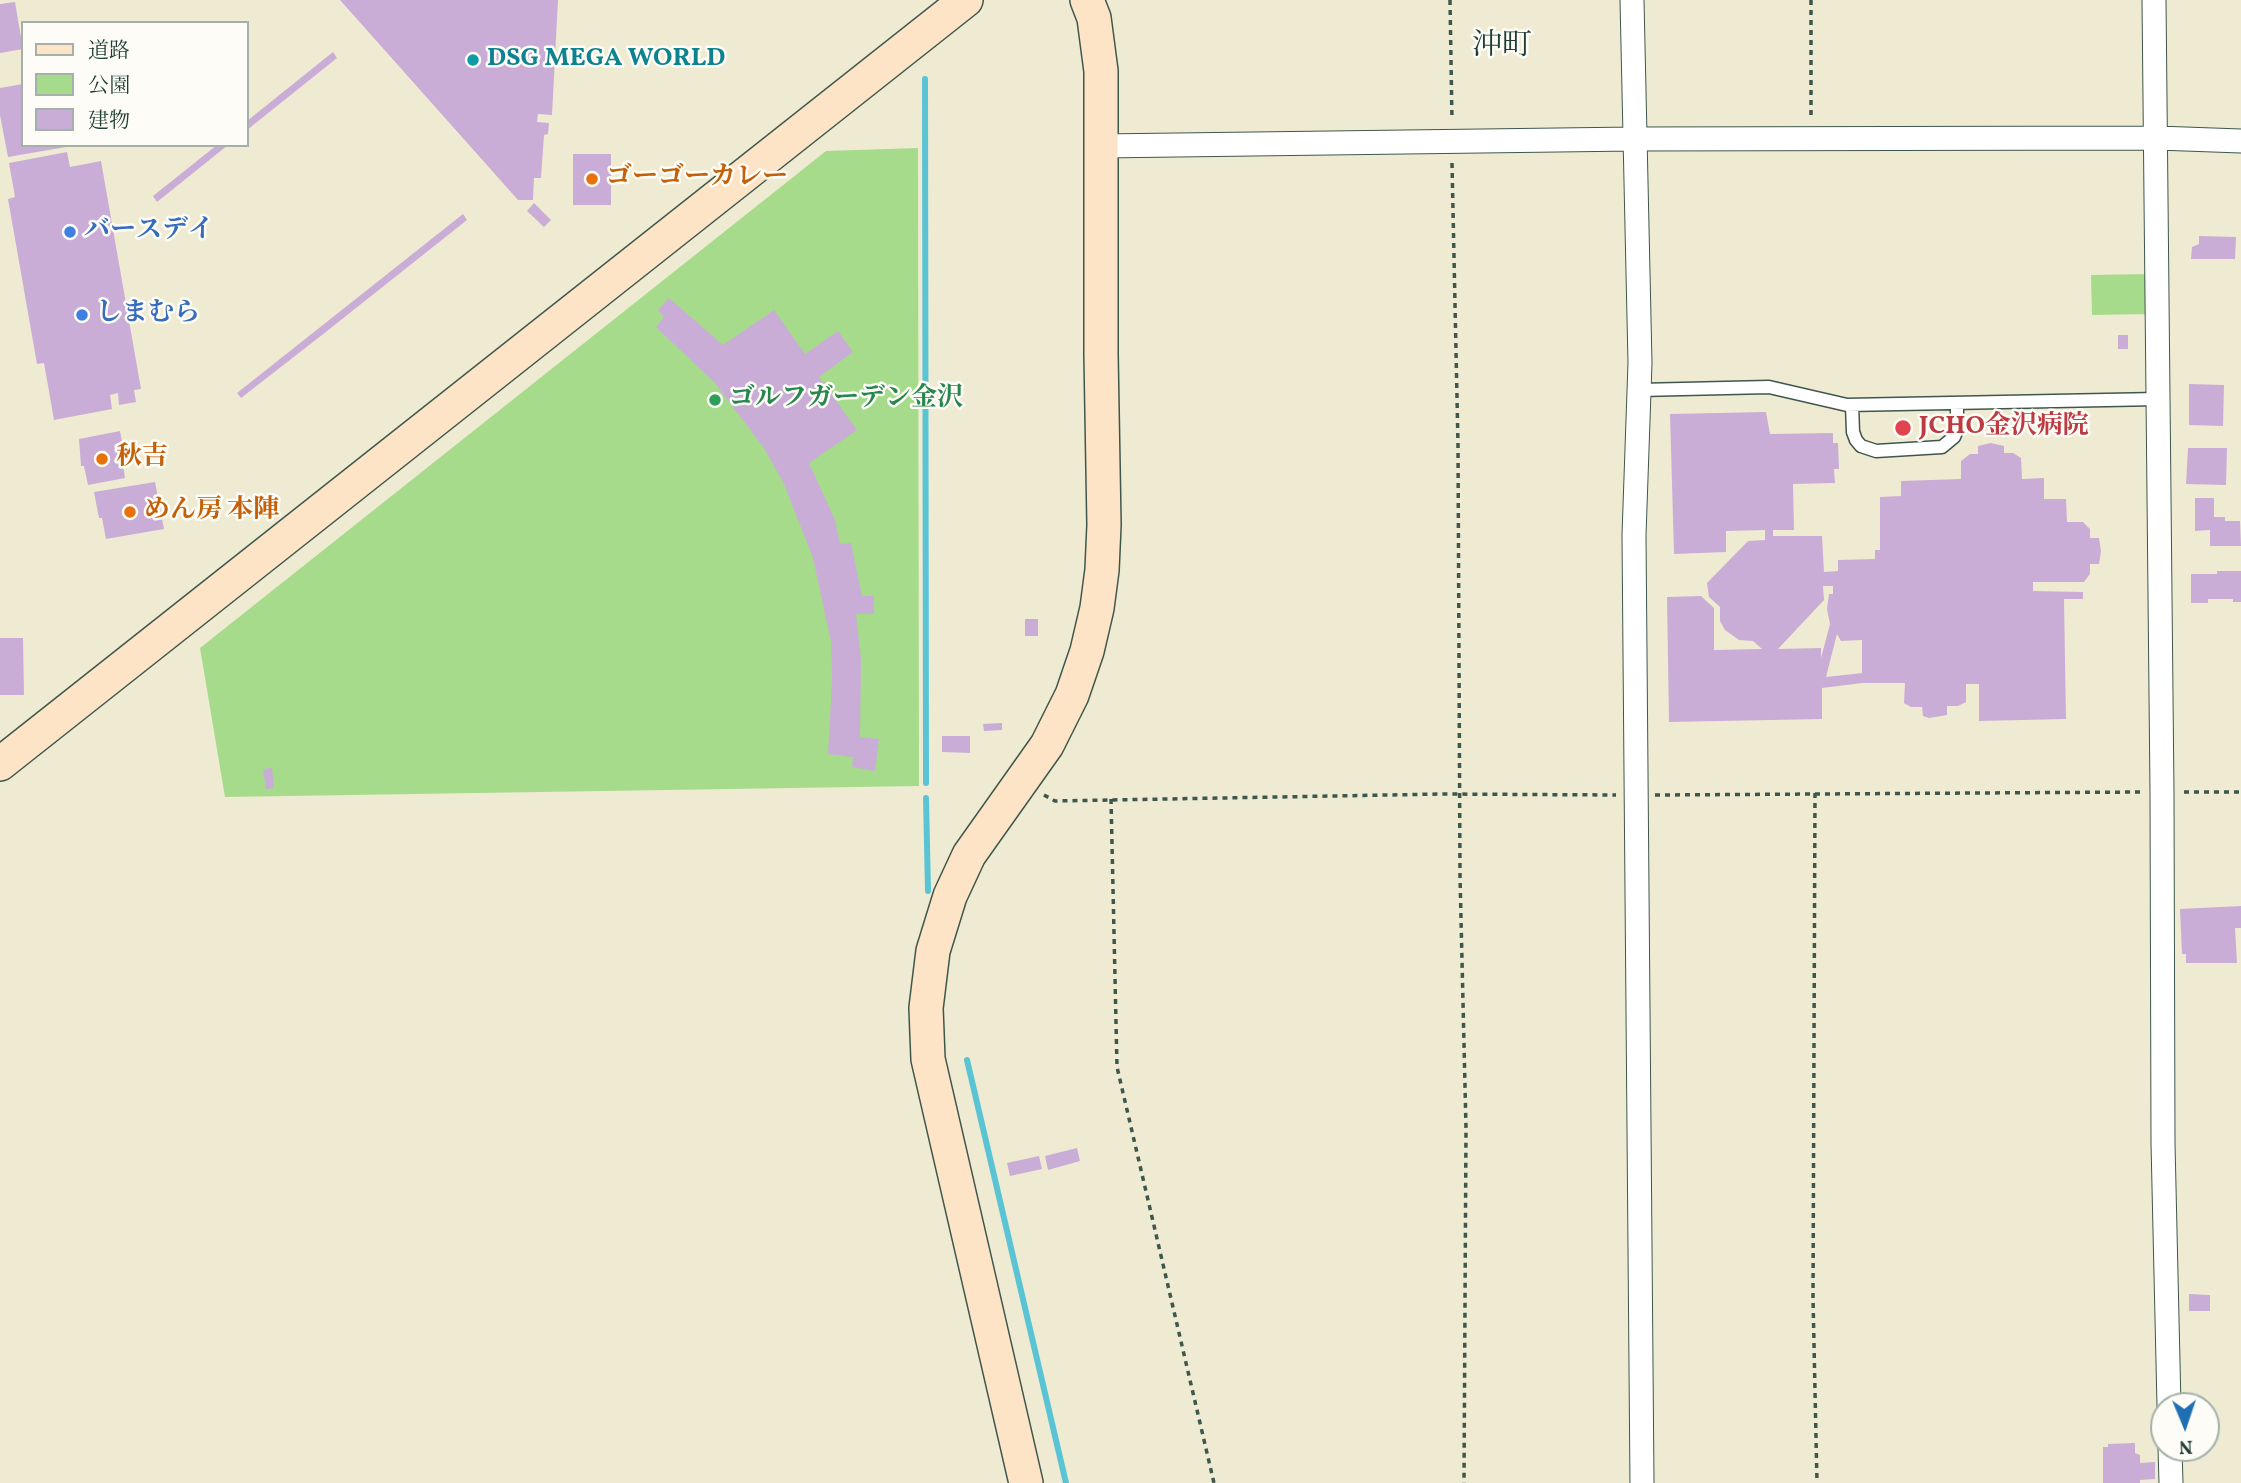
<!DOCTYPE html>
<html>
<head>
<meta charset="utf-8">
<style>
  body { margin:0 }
  #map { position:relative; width:2241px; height:1483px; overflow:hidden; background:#efebd3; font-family:Vollkorn,"Noto Serif JP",serif }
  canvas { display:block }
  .legend { position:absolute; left:21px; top:21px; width:228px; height:126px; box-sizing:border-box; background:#fdfcf7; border:2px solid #a4b0a9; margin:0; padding:9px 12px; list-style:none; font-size:21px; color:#1f3d34 }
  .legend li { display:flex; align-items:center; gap:14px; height:35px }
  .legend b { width:35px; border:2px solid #a4b0a9 }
  .north { position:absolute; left:2150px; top:1392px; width:70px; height:70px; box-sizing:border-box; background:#fdfcf7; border:2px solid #a4b0a9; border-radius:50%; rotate:178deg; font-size:19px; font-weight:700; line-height:28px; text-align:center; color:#1f3d34 }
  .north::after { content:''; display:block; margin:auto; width:24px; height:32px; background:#1f6fb2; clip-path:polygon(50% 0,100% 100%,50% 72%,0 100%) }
</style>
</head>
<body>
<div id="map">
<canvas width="2241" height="1483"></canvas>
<ul class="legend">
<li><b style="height:9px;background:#fee4c6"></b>道路</li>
<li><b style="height:19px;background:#a6db8b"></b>公園</li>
<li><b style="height:19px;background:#caadd6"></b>建物</li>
</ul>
<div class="north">N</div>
</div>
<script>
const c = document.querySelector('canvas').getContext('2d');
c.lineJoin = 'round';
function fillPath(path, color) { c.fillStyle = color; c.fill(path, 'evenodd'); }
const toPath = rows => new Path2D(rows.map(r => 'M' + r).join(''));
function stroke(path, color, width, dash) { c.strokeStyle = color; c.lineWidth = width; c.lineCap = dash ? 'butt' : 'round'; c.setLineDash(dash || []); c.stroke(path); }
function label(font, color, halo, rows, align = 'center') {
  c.font = font + ' Vollkorn,"Noto Serif JP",serif'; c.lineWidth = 5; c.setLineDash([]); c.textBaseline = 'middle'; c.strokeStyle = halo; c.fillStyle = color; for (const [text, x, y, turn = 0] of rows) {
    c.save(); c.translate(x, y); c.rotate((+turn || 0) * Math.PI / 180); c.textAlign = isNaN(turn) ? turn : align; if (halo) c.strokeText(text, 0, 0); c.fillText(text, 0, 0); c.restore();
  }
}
fillPath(toPath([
  [918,148,919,786,225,797,200,648,826,151],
  [2148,274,2149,314,2092,315,2091,275]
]), '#a6db8b');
stroke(toPath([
  [925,79,926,783],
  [926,798,928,891],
  [967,1060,1066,1483]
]), '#5ac4d5', 6);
fillPath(toPath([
  [340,0,558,0,552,115,538,114,537,122,549,123,548,134,544,135,541,178,534,178,533,200,518,200],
  [15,2,23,49,0,53,0,4],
  [333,52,337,58,247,130,247,121],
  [23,84,23,145,66,147,8,157,0,115,0,88],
  [217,145,228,145,157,202,153,196],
  [67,152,70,167,101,161,141,389,134,390,136,402,119,405,118,393,110,395,112,409,54,420,44,363,37,364,8,199,15,197,9,163],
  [573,154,611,154,611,205,573,205],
  [534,203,551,220,544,227,527,211],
  [463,214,467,220,322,335,241,398,237,393],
  [2199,236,2236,237,2235,259,2191,259,2192,247,2199,244],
  [669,298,723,345,774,310,805,354,838,331,853,352,819,377,857,430,809,463,835,520,840,544,851,543,862,596,874,596,874,614,856,614,861,659,860,737,879,739,875,771,852,767,853,757,828,754,832,680,831,642,813,558,784,484,764,448,714,382,656,327,664,317,658,310],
  [2118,335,2128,335,2128,349,2118,349],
  [2189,384,2224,385,2223,426,2189,425],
  [1766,412,1770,434,1833,433,1833,443,1838,443,1839,469,1834,469,1835,483,1793,484,1794,530,1773,530,1773,536,1822,536,1824,572,1838,571,1838,560,1875,559,1875,550,1880,550,1880,497,1901,496,1901,481,1961,479,1961,461,1970,454,1978,454,1978,446,1991,443,2004,446,2004,453,2013,453,2021,458,2022,479,2044,478,2044,499,2066,499,2067,522,2083,522,2090,529,2090,538,2099,538,2101,551,2099,564,2090,564,2090,574,2084,582,2033,582,2033,591,2083,592,2083,599,2064,599,2066,719,1979,721,1979,684,1966,684,1966,702,1958,706,1947,706,1947,715,1929,718,1923,716,1922,707,1911,707,1904,703,1905,683,1862,683,1822,688,1822,719,1669,722,1667,597,1701,596,1714,608,1714,650,1762,649,1753,641,1739,640,1725,630,1720,621,1720,607,1709,597,1707,583,1748,541,1765,540,1765,530,1726,531,1726,552,1674,554,1670,414],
  [1823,586,1833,586,1833,594,1829,594,1827,609,1830,624,1821,658,1821,648,1778,649,1824,600],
  [1837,634,1841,641,1862,640,1862,673,1826,677],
  [120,431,125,457,122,458,125,478,88,485,84,466,81,466,79,439],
  [2188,448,2227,448,2226,485,2186,484],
  [155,482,164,529,106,539,102,518,99,518,94,492],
  [2195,498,2214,498,2214,517,2225,517,2225,521,2240,521,2241,546,2210,546,2210,530,2195,531],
  [2217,571,2241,571,2241,602,2233,602,2233,599,2208,599,2208,603,2191,603,2191,574,2217,574],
  [1025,619,1038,619,1038,636,1025,636],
  [0,638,23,638,24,695,0,695],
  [1002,723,1002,730,984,731,983,724],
  [942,736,970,736,970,753,942,752],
  [272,768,274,788,266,789,263,769],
  [2241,906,2241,928,2235,928,2237,963,2186,963,2186,954,2182,954,2180,909],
  [1077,1148,1080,1161,1048,1170,1045,1156],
  [1039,1156,1042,1169,1010,1176,1007,1163],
  [2189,1294,2210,1295,2210,1311,2189,1311],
  [2135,1443,2135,1453,2140,1455,2140,1463,2155,1462,2155,1479,2140,1480,2140,1483,2103,1483,2103,1447,2108,1447,2108,1444]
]), '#caadd6');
const lane = toPath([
  [1639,390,1769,387,1847,405,2158,399],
  [1852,405,1853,432,1856,440,1861,446,1876,451,1942,447,1954,437,1957,430,1957,403]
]);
const street = toPath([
  [1632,0,1640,363,1634,535,1642,1483],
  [2154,0,2162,792,2163,1143,2169,1406],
  [1101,146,1634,139,2157,138,2241,141],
  [2170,1448,2171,1483]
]);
const secondary = toPath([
  [0,764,966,0],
  [1026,1483,928,1059,926,1008,933,951,950,896,969,855,1047,745,1072,695,1087,651,1097,608,1102,570,1104,525,1101,354,1101,71,1094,18,1087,0]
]);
stroke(lane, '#3e574c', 15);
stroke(street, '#3e574c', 25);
stroke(secondary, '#3e574c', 36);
stroke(toPath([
  [1450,0,1452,120],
  [1811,0,1811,116],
  [1452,163,1458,444,1460,876,1466,1128,1464,1483],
  [2184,792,2241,792],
  [1815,793,1813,1298,1817,1483],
  [1044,795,1055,801,1443,794,1616,795],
  [1655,795,2141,792],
  [1111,799,1117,1067,1214,1483]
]), '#3e574c', 3.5, [5, 5]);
stroke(lane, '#fff', 12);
stroke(street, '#fff', 23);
stroke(secondary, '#fee4c6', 33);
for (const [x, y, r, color] of [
  [473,60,7,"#0f9aa8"],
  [592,179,7,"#e8710a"],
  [70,232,7,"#3f7fe0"],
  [82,315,7,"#3f7fe0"],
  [715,400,7,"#2e9e5b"],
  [1903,428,9,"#e0444e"],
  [102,459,7,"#e8710a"],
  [130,512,7,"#e8710a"]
]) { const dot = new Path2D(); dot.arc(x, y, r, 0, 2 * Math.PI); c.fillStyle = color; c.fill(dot); stroke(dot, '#fdfcf7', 2.5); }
label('bold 26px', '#0d838f', '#fdfcf7', [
  ["DSG MEGA WORLD",487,60]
], 'left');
label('bold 26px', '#c56008', '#fdfcf7', [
  ["ゴーゴーカレー",606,179],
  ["秋吉",116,459],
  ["めん房 本陣",144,512]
], 'left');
label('bold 26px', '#366cbe', '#fdfcf7', [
  ["バースデイ",84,232],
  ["しまむら",96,315]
], 'left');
label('bold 26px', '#27864d', '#fdfcf7', [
  ["ゴルフガーデン金沢",729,400]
], 'left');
label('bold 26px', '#be3a42', '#fdfcf7', [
  ["JCHO金沢病院",1919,428]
], 'left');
label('30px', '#1f3d34', '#fdfcf7', [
  ["沖町",1502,48]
]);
</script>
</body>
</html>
